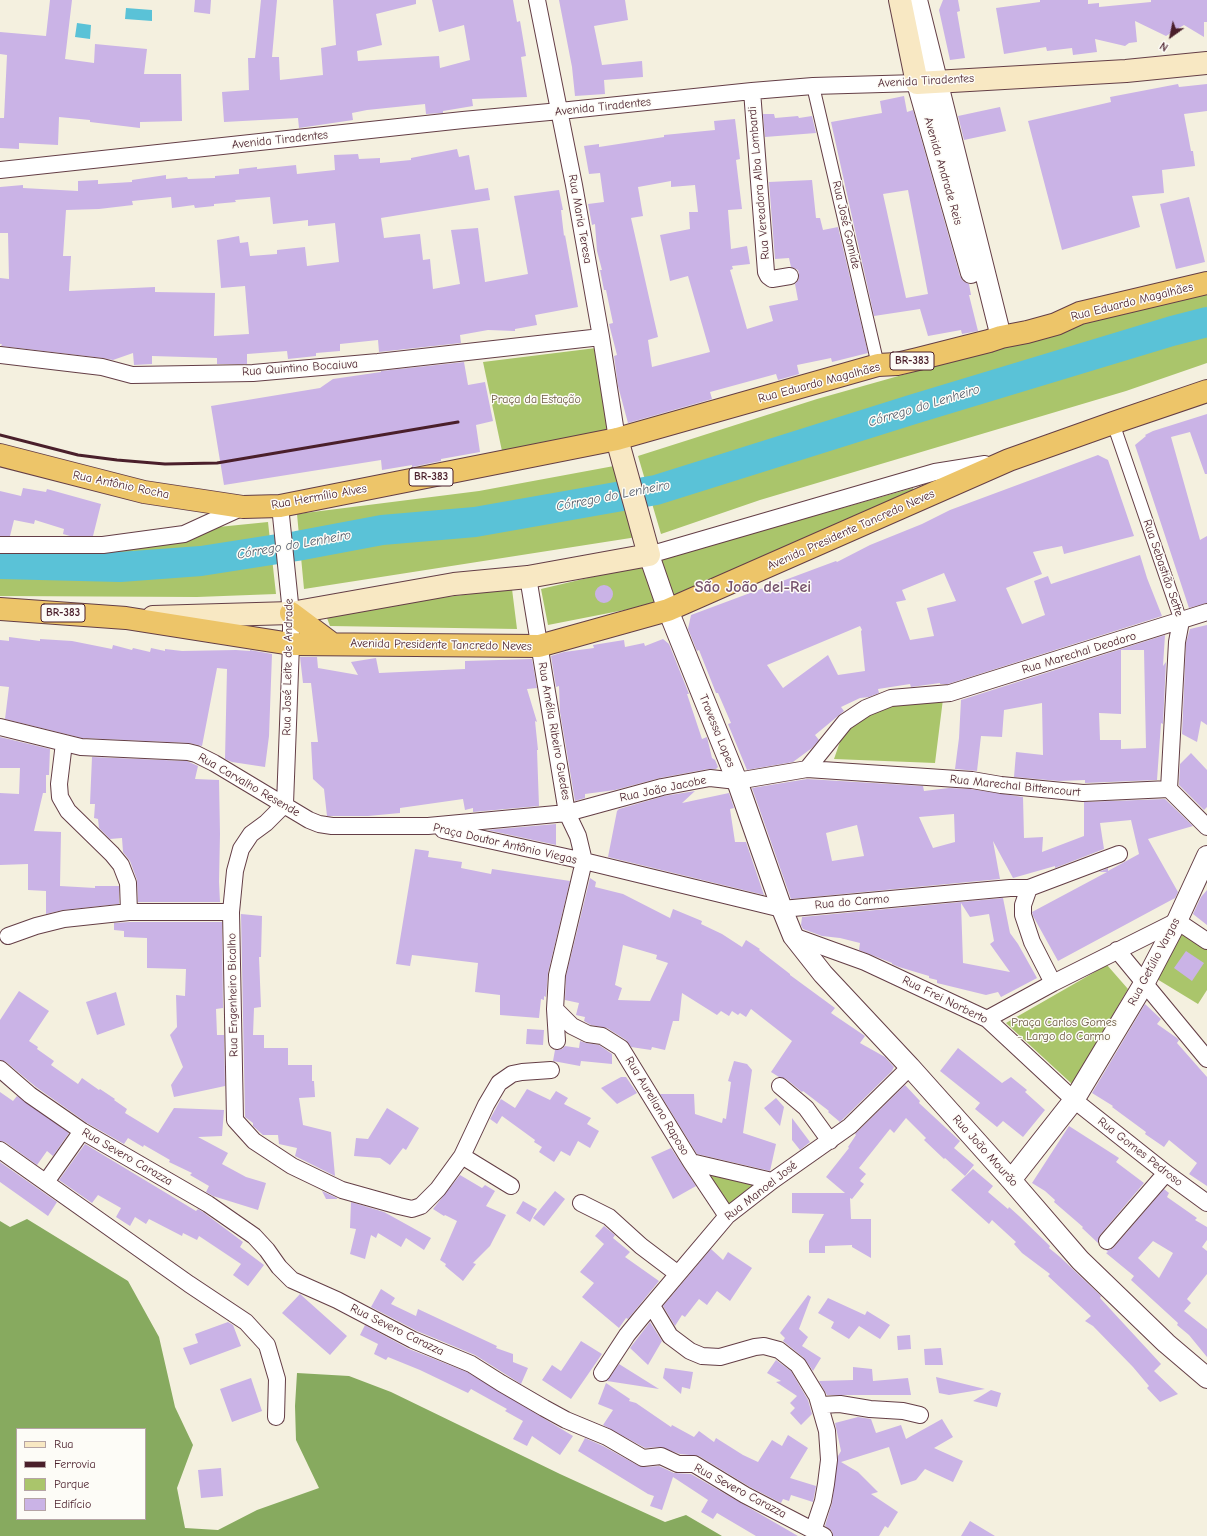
<!DOCTYPE html>
<html>
<head>
<meta charset="utf-8">
<style>
  body { margin:0 }
  #map { position:relative; width:1207px; height:1536px; overflow:hidden; background:#f4f0df; font-family:"Comic Neue",sans-serif }
  canvas { display:block }
  .legend { position:absolute; left:16px; top:1428px; width:130px; height:92px; box-sizing:border-box; background:#fdfcf7; border:1px solid #b5a4a5; margin:0; padding:5px 7px; list-style:none; font-size:12px; color:#4a1f2b }
  .legend li { display:flex; align-items:center; gap:8px; height:20px }
  .legend b { width:20px; border:1px solid #b5a4a5 }
  .north { position:absolute; left:1151px; top:16px; width:40px; height:40px; -webkit-text-stroke:3px #fdfcf7; paint-order:stroke; rotate:213deg; font-size:11px; font-weight:700; line-height:16px; text-align:center; color:#4a1f2b }
  .north::after { content:''; display:block; margin:auto; width:14px; height:18px; background:#4a1f2b; clip-path:polygon(50% 0,100% 100%,50% 72%,0 100%) }
</style>
</head>
<body>
<div id="map">
<canvas width="1207" height="1536"></canvas>
<ul class="legend">
<li><b style="height:5px;background:#f8e8c3"></b>Rua</li>
<li><b style="height:5px;background:#4a1f2b"></b>Ferrovia</li>
<li><b style="height:11px;background:#aac56b"></b>Parque</li>
<li><b style="height:11px;background:#cab3e6"></b>Edifício</li>
</ul>
<div class="north">N</div>
</div>
<script>
const c = document.querySelector('canvas').getContext('2d');
c.lineJoin = 'round';
function fillPath(path, color) { c.fillStyle = color; c.fill(path, 'evenodd'); }
const toPath = rows => new Path2D(rows.map(r => 'M' + r).join(''));
function stroke(path, color, width, dash) { c.strokeStyle = color; c.lineWidth = width; c.lineCap = dash ? 'butt' : 'round'; c.setLineDash(dash || []); c.stroke(path); }
function label(font, color, halo, rows, align = 'center') {
  c.font = font + ' "Comic Neue",sans-serif'; c.lineWidth = 3; c.setLineDash([]); c.textBaseline = 'middle'; c.strokeStyle = halo; c.fillStyle = color; for (const [text, x, y, turn = 0] of rows) {
    c.save(); c.translate(x, y); c.rotate((+turn || 0) * Math.PI / 180); c.textAlign = isNaN(turn) ? turn : align; if (halo) c.strokeText(text, 0, 0); c.fillText(text, 0, 0); c.restore();
  }
}
fillPath(toPath([
  [1207,289,1207,363,1126,391,760,500,661,534,638,456,817,399],
  [596,348,611,432,502,451,483,362],
  [614,466,637,537,304,589,297,514,479,491],
  [913,488,915,494,672,600,658,560],
  [268,522,276,594,197,597,0,596,0,549],
  [651,563,665,602,548,625,541,589],
  [512,589,517,629,330,626,327,618,331,611],
  [943,699,935,763,834,759,843,733,864,717,889,705],
  [1182,929,1207,945,1207,990,1198,1004,1152,976],
  [1107,965,1128,989,1072,1084,1006,1023],
  [701,1166,759,1183,728,1211]
]), '#aac56b');
fillPath(toPath([
  [27,1219,128,1281,159,1337,175,1407,193,1445,177,1488,185,1528,218,1530,257,1510,319,1488,296,1440,295,1406,297,1373,349,1376,391,1392,560,1474,665,1522,686,1515,722,1536,0,1536,0,1221,10,1227],
  [17,1429,145,1429,145,1519,17,1519]
]), '#87aa5f');
fillPath(toPath([
  [126,8,152,10,152,21,125,19],
  [77,23,91,25,90,39,75,37]
]), '#5ac2d7');
stroke(toPath([
  [0,564,120,567,201,561,297,546,382,530,475,522,656,490,914,409,1172,331,1207,322]
]), '#5ac2d7', 30);
fillPath(toPath([
  [50,0,72,0,65,59,94,63,95,44,147,49,144,74,181,74,182,121,140,122,140,128,90,122,90,120,59,117,58,145,19,143,19,149,0,148,0,118,4,118,7,55,0,54,0,32,46,36],
  [195,0,211,0,210,14,194,12],
  [261,0,277,0,272,57,279,57,280,80,323,75,321,48,336,45,333,0,416,0,416,4,376,14,382,45,357,51,358,61,439,56,440,68,470,60,464,25,439,32,432,0,513,0,517,22,520,21,526,56,521,57,527,97,472,99,473,106,443,111,443,113,426,114,425,104,367,110,352,113,353,120,299,128,298,118,224,122,222,92,249,90,248,58,255,58],
  [559,0,625,0,628,20,594,26,602,65,642,61,643,77,604,80,605,94,575,96,572,67],
  [943,0,958,0,960,11,957,12,965,58,950,60,939,10],
  [1040,0,1088,0,1088,4,1099,3,1099,7,1151,2,1151,0,1207,0,1207,22,1204,22,1204,37,1184,25,1166,36,1135,21,1137,42,1129,43,1125,46,1095,39,1097,52,1073,55,1072,48,1047,51,1046,47,1004,54,996,8,1040,2],
  [1178,84,1179,87,1207,84,1207,111,1184,114,1191,151,1193,151,1195,166,1162,170,1164,193,1132,196,1140,227,1062,250,1028,121,1111,102,1110,97],
  [904,96,907,112,913,110,960,276,963,281,969,284,971,295,969,295,978,331,962,334,961,330,928,336,920,309,874,316,831,122,882,113,880,101],
  [908,190,928,294,906,298,883,194],
  [1000,107,1006,131,964,140,958,116],
  [763,114,774,114,775,118,798,116,799,118,812,116,816,133,765,137],
  [735,119,740,159,736,160,742,209,728,210,731,249,747,246,750,264,732,266,733,269,730,270,747,329,773,321,769,306,798,300,795,284,799,279,799,274,798,270,791,267,789,258,775,259,769,182,812,180,816,218,820,218,823,230,838,227,868,353,832,362,831,358,797,365,799,374,778,380,776,374,710,392,712,399,628,423,618,386,614,356,617,355,609,324,613,323,606,290,604,290,600,270,602,270,597,251,595,224,592,225,588,204,604,202,600,173,589,174,584,146,599,144,599,147,664,137,664,135,715,130,714,121],
  [671,181,671,187,695,185,698,212,689,212,690,229,660,235,670,281,688,276,710,352,652,367,648,340,658,337,631,218,643,216,638,187],
  [457,149,459,157,469,155,475,190,488,188,490,200,381,218,384,238,420,234,423,260,430,259,433,289,460,284,451,230,478,228,485,282,528,274,514,196,559,190,563,210,561,210,564,236,565,235,578,307,535,315,537,325,515,329,515,331,488,330,460,335,461,343,379,352,378,340,340,344,340,351,316,353,316,356,288,359,287,351,247,354,247,364,217,364,217,358,152,356,152,364,134,365,133,353,113,360,103,358,1,346,2,344,0,344,0,278,9,279,8,233,0,233,0,187,23,185,23,188,78,191,78,181,98,180,98,184,132,182,132,180,166,175,166,179,187,177,188,179,215,178,215,176,239,174,239,169,257,167,257,169,296,165,297,174,335,170,334,155,358,154,359,159,380,158,380,163,411,160,411,158],
  [171,197,172,208,194,205,195,208,214,206,214,204,236,202,235,200,270,197,273,224,308,220,308,226,335,223,339,262,307,266,305,247,277,250,277,254,250,256,248,242,240,243,239,236,217,240,221,288,245,286,249,334,214,336,215,293,155,292,155,287,69,291,71,256,63,256,66,210,99,209,133,205,132,201],
  [1189,197,1205,262,1176,269,1160,204],
  [464,362,468,385,485,382,493,421,476,425,480,452,441,459,441,461,412,467,412,465,382,470,381,460,224,485,211,406,320,388,333,379,381,372,381,371],
  [1207,414,1207,474,1205,474,1190,432,1171,437,1200,540,1207,536,1207,603,1189,608,1135,445,1146,436,1145,435,1153,431],
  [1098,455,1108,460,1134,536,1064,554,1062,546,1033,552,1042,574,1006,588,1022,624,1045,615,1034,581,1048,576,1051,584,1140,555,1147,578,1162,616,948,684,940,684,940,683,911,687,910,684,878,689,879,693,869,697,860,698,841,707,844,711,815,735,819,740,812,748,793,762,747,770,728,724,731,723,718,693,716,693,699,650,697,651,688,629,691,615,836,561,837,562,870,545,922,524,950,510],
  [944,573,956,601,927,608,934,636,910,640,896,602,906,600,902,590],
  [860,626,862,630,861,631,865,671,838,675,828,655,783,688,767,665],
  [23,488,46,492,47,489,101,504,93,536,70,536,63,534,64,529,35,520,34,524,14,520,10,536,0,536,0,491,21,496],
  '595 594a9 9 0 1 1 18 0a9 9 0 1 1-18 0Z',
  [1207,625,1207,725,1201,721,1197,742,1182,734,1186,643,1189,632,1190,629],
  [1165,635,1163,666,1166,662,1163,724,1161,723,1157,780,1085,783,1085,780,1059,781,1014,777,1016,752,1043,755,1042,703,1004,710,1002,737,981,736,977,771,955,769,959,738,961,700],
  [1121,650,1144,650,1146,748,1121,749,1121,740,1100,740,1099,713,1121,714],
  [9,637,40,641,40,639,72,641,112,649,113,645,132,650,133,648,150,652,151,648,165,651,165,649,182,651,236,650,250,651,250,650,272,654,269,736,265,767,232,762,225,759,227,669,217,668,202,746,189,743,82,738,5,719,9,687,0,686,0,640,9,641],
  [663,639,669,644,689,694,687,694,702,739,707,737,712,758,715,760,718,767,716,769,708,769,660,778,615,790,585,794,585,798,575,801,560,712,559,686,556,687,551,656,564,652,594,648,593,645,624,640,625,647,644,643,645,646],
  [300,657,317,657,318,668,358,675,351,662,376,658,379,673,465,669,465,661,532,659,537,688,527,689,537,722,535,721,538,750,537,750,539,806,473,812,473,808,465,810,463,799,400,808,400,813,368,816,327,816,324,789,313,779,311,742,318,742,311,683,303,683],
  [0,737,50,749,49,775,46,775,46,793,43,793,34,831,61,832,60,886,95,888,95,886,119,886,119,904,63,910,46,914,46,891,28,890,28,864,0,865,0,793,19,794,20,768,0,768],
  [1191,753,1207,770,1207,807,1204,810,1179,785,1180,764],
  [92,757,187,761,198,766,195,779,219,780,220,834,219,882,220,902,138,902,137,880,130,861,123,852,122,838,110,839,99,828,98,819,94,818,95,804,90,804],
  [807,779,923,786,924,791,949,788,971,789,1023,797,1024,838,1043,837,1042,852,1084,836,1084,802,1165,799,1193,826,1148,839,1178,892,1175,898,1058,961,1033,916,1032,912,1107,872,1099,872,1108,868,1108,871,1139,854,1131,820,1100,823,1104,849,1055,868,1055,866,1013,878,993,841,1000,879,791,899,752,788],
  [954,814,955,842,933,848,919,817],
  [857,825,864,856,832,861,826,833],
  [695,791,682,803,729,793,734,808,730,809,735,842,746,842,764,895,608,857,617,811,619,809,664,796],
  [556,824,556,845,487,830],
  [415,849,429,851,428,857,462,862,461,868,491,874,492,869,570,881,548,973,546,997,544,996,544,1000,541,999,539,1018,500,1015,500,995,475,992,478,963,412,955,410,966,396,964],
  [590,878,596,882,595,887,623,894,670,918,673,909,702,921,701,924,722,934,742,947,746,940,760,949,759,950,790,974,790,975,835,1008,831,1013,865,1036,860,1043,885,1057,894,1067,892,1071,840,1122,828,1112,829,1111,803,1091,802,1092,786,1079,779,1077,771,1072,792,1041,751,1009,746,1017,740,1013,738,1015,732,1011,729,1016,721,1011,717,1015,682,993,679,1021,673,1021,665,1050,652,1047,651,1050,631,1047,626,1040,607,1028,591,1025,584,1021,585,1017,576,1015,579,1003,565,1000,566,976],
  [623,945,657,955,656,959,668,963,650,1001,618,1000,622,988,615,985],
  [1207,890,1207,925,1193,914,1201,897],
  [1003,898,1010,933,1018,944,1037,978,1001,997,998,992,986,995,937,983,937,980,929,978,929,976,899,967,892,964,892,963,859,950,860,943,840,938,822,936,803,929,801,925,802,917],
  [961,903,970,917,989,914,994,941,990,944,1010,972,963,963],
  [241,914,262,916,261,957,259,957,261,1007,254,1008,253,1035,264,1035,264,1048,288,1048,288,1065,312,1065,312,1081,314,1081,315,1097,299,1098,303,1125,331,1132,335,1176,295,1156,297,1148,279,1144,278,1135,263,1135,253,1126,253,1123,245,1117],
  [130,922,222,922,223,1008,216,1009,217,1035,224,1035,225,1086,174,1097,171,1085,183,1067,170,1035,177,1027,176,995,185,996,186,969,147,968,147,938,124,937,124,931,114,930,114,923],
  [1186,951,1204,963,1192,981,1174,968],
  [19,991,49,1011,29,1041,38,1047,37,1049,54,1061,51,1065,78,1084,82,1078,99,1090,100,1089,115,1099,114,1100,127,1109,125,1113,158,1133,174,1108,224,1110,222,1136,198,1137,228,1153,222,1164,246,1177,266,1183,258,1210,213,1196,206,1192,209,1186,190,1175,192,1173,169,1162,170,1160,144,1145,143,1147,128,1138,124,1144,87,1123,36,1087,6,1062,0,1060,0,1020],
  [116,992,125,1025,97,1035,86,1002],
  [1145,1004,1161,1019,1157,1024,1177,1038,1179,1040,1177,1043,1207,1077,1207,1186,1189,1174,1197,1163,1169,1140,1164,1147,1145,1134,1146,1132,1112,1107,1113,1106,1092,1093],
  [527,1029,544,1030,543,1045,526,1044],
  [580,1041,586,1043,599,1045,612,1054,612,1064,581,1061,580,1066,553,1061,555,1050,562,1049,565,1046,579,1048],
  [958,1048,1002,1083,1011,1077,1027,1090,1025,1092,1045,1110,1023,1137,1003,1121,997,1127,975,1109,980,1103,940,1071],
  [734,1061,747,1064,752,1070,743,1133,776,1144,770,1171,697,1154,660,1094,694,1094,695,1114,722,1123,723,1118,726,1119,731,1082,728,1081],
  [621,1077,626,1077,637,1093,617,1104,601,1088],
  [905,1085,920,1101,919,1103,960,1141,954,1148,974,1165,965,1176,945,1158,944,1159,924,1140,926,1138,906,1118,894,1133,890,1129,859,1168,866,1174,860,1181,864,1184,852,1199,850,1198,851,1219,871,1219,871,1258,852,1247,852,1245,825,1246,825,1253,809,1253,809,1241,824,1214,792,1213,792,1193,845,1193,826,1177,849,1148,848,1147,856,1135,855,1134],
  [527,1089,550,1100,556,1091,568,1098,564,1104,591,1118,587,1124,599,1131,590,1148,578,1141,570,1156,561,1151,554,1162,539,1152,542,1147,534,1142,535,1140,502,1116,497,1124,490,1119,501,1099,515,1108],
  [0,1092,13,1101,17,1096,69,1133,53,1156,47,1151,37,1165,5,1142,0,1141],
  [776,1098,784,1107,780,1126,764,1108],
  [387,1108,419,1128,406,1150,403,1148,390,1165,380,1158,354,1156,356,1138,368,1139],
  [792,1118,810,1142,800,1150,792,1140],
  [1069,1126,1119,1158,1116,1162,1144,1183,1100,1235,1098,1243,1082,1228,1083,1227,1054,1202,1055,1200,1045,1191,1032,1183],
  [85,1144,196,1211,198,1209,203,1212,243,1242,240,1247,264,1265,248,1286,233,1275,241,1264,199,1236,197,1240,183,1233,182,1236,149,1219,146,1224,135,1217,130,1226,116,1217,121,1208,98,1195,92,1203,59,1180],
  [671,1148,696,1186,673,1199,651,1157],
  [0,1162,57,1202,48,1216,0,1182],
  [973,1169,993,1186,988,1192,1008,1209,1009,1207,1019,1216,1050,1246,1049,1248,1060,1257,1101,1296,1100,1298,1161,1364,1154,1371,1178,1394,1160,1402,1147,1388,1149,1386,1133,1367,1093,1326,1085,1321,1091,1316,1048,1276,1050,1274,1022,1253,1014,1244,1016,1242,992,1220,989,1224,951,1190],
  [460,1175,482,1188,485,1185,495,1191,486,1206,506,1215,490,1246,473,1263,476,1264,463,1281,445,1266,446,1264,440,1260,457,1221,445,1215,444,1216,433,1209],
  [1164,1189,1169,1193,1167,1197,1197,1218,1195,1220,1207,1227,1207,1240,1202,1247,1207,1251,1207,1274,1187,1299,1191,1303,1184,1311,1207,1329,1207,1357,1189,1335,1177,1325,1178,1323,1131,1280,1134,1276,1106,1253,1108,1252,1106,1250,1110,1250,1114,1247],
  [1153,1241,1173,1253,1159,1278,1138,1258],
  [322,1191,337,1198,337,1199,326,1199],
  [555,1191,565,1199,544,1226,533,1218],
  [523,1201,537,1209,530,1222,516,1213],
  [351,1202,384,1212,431,1238,424,1250,406,1238,401,1247,378,1233,376,1238,371,1235,365,1259,350,1254,356,1229,350,1228],
  [604,1226,615,1235,613,1238,630,1252,625,1257,659,1281,628,1319,626,1318,619,1328,582,1297,594,1283,580,1272,604,1244,595,1236],
  [711,1249,723,1260,728,1252,752,1268,730,1301,717,1291,707,1305,699,1299,685,1317,682,1315,675,1326,663,1306],
  [381,1289,395,1298,391,1304,416,1316,418,1309,497,1346,496,1348,513,1354,513,1362,528,1368,521,1384,475,1355,417,1331,371,1307],
  [300,1294,347,1336,330,1355,282,1313],
  [808,1295,811,1297,799,1329,808,1337,802,1346,821,1358,813,1371,804,1358,783,1341,785,1338,780,1333],
  [828,1298,865,1315,867,1311,890,1325,880,1339,859,1326,849,1339,831,1328,834,1322,818,1313],
  [228,1322,233,1325,241,1346,190,1365,183,1348,198,1343,195,1334],
  [650,1322,662,1341,648,1365,630,1348],
  [365,1325,409,1349,467,1372,573,1436,560,1455,532,1436,527,1446,513,1439,523,1421,505,1411,507,1409,471,1389,468,1393,420,1370,388,1357,386,1360,374,1354,378,1344,360,1335],
  [910,1335,911,1349,898,1350,897,1336],
  [581,1341,602,1354,571,1399,542,1380,552,1365,561,1371],
  [941,1348,943,1365,925,1365,924,1349],
  [776,1360,791,1371,808,1400,812,1414,801,1425,790,1413,795,1408,790,1403,797,1396,776,1382,781,1381,767,1373],
  [619,1364,659,1389,607,1381],
  [853,1367,872,1369,873,1381,908,1378,911,1395,827,1395,819,1381,853,1380],
  [665,1368,693,1372,690,1389,682,1387,681,1394,663,1378],
  [936,1377,985,1389,949,1395,939,1393],
  [251,1378,262,1411,232,1422,220,1389],
  [606,1383,630,1399,629,1401,636,1403,671,1427,672,1425,694,1437,699,1431,714,1442,716,1438,743,1455,758,1462,772,1440,782,1446,788,1435,808,1448,790,1478,816,1486,813,1502,791,1495,789,1501,783,1499,781,1503,750,1487,699,1456,680,1454,660,1447,645,1448,603,1425,613,1410,598,1404],
  [991,1390,1001,1393,997,1407,973,1401],
  [858,1417,871,1419,876,1433,901,1425,906,1439,942,1419,953,1437,934,1448,963,1461,953,1482,925,1469,916,1480,901,1485,889,1447,841,1462,858,1472,878,1492,871,1494,898,1512,888,1528,885,1526,879,1536,833,1536,832,1531,825,1526,832,1503,838,1456,841,1451,835,1423],
  [585,1438,603,1446,639,1466,644,1467,659,1466,674,1473,691,1474,798,1536,756,1536,717,1513,713,1519,701,1512,708,1500,673,1477,662,1510,650,1506,654,1496,648,1494,578,1451],
  [221,1468,223,1496,201,1498,198,1470],
  [970,1521,995,1536,961,1536]
]), '#cab3e6');
const pedestrian = toPath([
  [813,86,878,365],
  [1113,423,1181,621]
]);
const minor = toPath([
  [537,0,574,185,601,337,617,439],
  [752,91,766,272,768,276,772,279,790,276],
  [0,170,463,120,560,111,752,91,813,86,917,83],
  [0,355,102,367,132,375,253,373,378,362,601,337],
  [280,506,291,613,291,644,285,804],
  [0,545,103,545,184,534,243,507],
  [649,555,935,472,985,464],
  [528,577,567,813,578,836,584,861,557,975,555,1009,572,1026,588,1034,602,1036,621,1048,691,1162,727,1216],
  [0,727,81,747,188,752,196,754,214,763,309,820,319,824,332,826,428,826,567,813,662,787,710,778,737,781,807,769,972,780,1001,785,1083,793,1169,789,1207,827],
  [64,743,59,784,60,797,68,811,112,854,121,865,128,883,129,912],
  [807,769,845,722,866,708,891,698,950,693,1207,612],
  [1169,789,1177,642,1181,621],
  [285,804,266,823,251,834,241,849,235,871,231,912,235,1120,254,1141,292,1166,342,1190,399,1206,412,1209,421,1206,438,1189,462,1156,486,1105,499,1083,512,1074,522,1072,551,1070],
  [443,830,584,861,782,909,1010,888,1029,888,1119,854],
  [1029,888,1023,905,1023,915,1032,942,1053,983],
  [8,936,36,926,64,919,129,912,231,912],
  [793,936,865,962,987,1019,1074,1100,1166,1173,1207,1203],
  [1117,950,1207,1059],
  [555,1009,557,1041],
  [987,1019,1053,983,1177,921,1207,941],
  [0,1069,30,1095,82,1131,208,1204,254,1236,267,1250,279,1267,292,1280,337,1300,413,1340,471,1364,501,1383,544,1408,566,1420,607,1437,643,1458,661,1456,678,1464,694,1464,745,1495,824,1536],
  [780,1086,806,1108,830,1141],
  [0,1150,189,1284,246,1322,267,1345,277,1379,276,1417],
  [462,1156,511,1186],
  [691,1162,772,1181],
  [46,1182,82,1131],
  [581,1203,609,1217,641,1246,678,1274],
  [1107,1241,1166,1173],
  [652,1306,670,1336,690,1351,702,1356,720,1357,755,1347,764,1346,779,1350,798,1365,817,1396,827,1431,829,1460,826,1484,823,1501,813,1531],
  [602,1373,627,1335,640,1319,727,1216,772,1181,850,1126,910,1067],
  [821,1405,840,1404,870,1409,903,1411,920,1415]
]);
const tertiary = toPath([
  [917,0,1001,337],
  [917,83,971,273],
  [649,555,668,610,737,781,782,909,793,936,823,974,910,1067,1011,1180,1080,1260,1166,1343,1207,1378],
  [1011,1180,1074,1100,1145,982,1177,921,1207,856]
]);
const secondary = toPath([
  [900,0,917,83,1126,71,1207,63],
  [153,617,291,613,454,584,528,577,649,555,617,439]
]);
const trunk = toPath([
  [0,455,144,492,243,507,280,506,617,439,878,365,897,364,918,359,989,341,1001,337,1027,332,1056,324,1080,313,1207,283],
  [0,609,126,618,291,644,539,646,668,610,1009,460,1113,423,1207,391],
  [291,613,331,643]
]);
stroke(pedestrian, '#643e46', 14);
stroke(minor, '#643e46', 18);
stroke(tertiary, '#643e46', 22);
stroke(secondary, '#643e46', 24);
stroke(trunk, '#643e46', 24);
stroke(pedestrian, '#fff', 12);
stroke(minor, '#fff', 16);
stroke(tertiary, '#fff', 20);
stroke(secondary, '#f8e8c3', 22);
stroke(trunk, '#edc569', 22);
stroke(toPath([
  [0,435,78,455,117,460,165,464,217,463,458,422]
]), '#4a1f2b', 3);
for (const [x, y, w] of [
  [912,361,44],
  [431,477,44],
  [63,613,44]
]) { const box = new Path2D(); box.roundRect(x - w / 2, y - 9, w, 18, 3); c.fillStyle = '#fdfcf7'; c.fill(box); stroke(box, '#4a1f2b', 1); }
label('bold 11px', '#4a1f2b', null, [
  ["BR-383",912,361],
  ["BR-383",431,477],
  ["BR-383",63,613]
]);
label('12px', '#4a1f2b', '#fdfcf7', [
  ["Avenida Tiradentes",926,81,-3],
  ["Avenida Tiradentes",603,107,-6],
  ["Avenida Tiradentes",280,140,-6],
  ["Avenida Andrade Reis",943,171,74],
  ["Rua Vereadora Alba Lombardi",759,183,-95],
  ["Rua Maria Teresa",580,219,80],
  ["Rua José Gomide",846,225,77],
  ["Rua Eduardo Magalhães",1132,302,-14],
  ["Rua Quintino Bocaiuva",300,368,-4],
  ["Rua Eduardo Magalhães",819,383,-15],
  ["Rua Antônio Rocha",121,485,12],
  ["Rua Hermílio Alves",319,497,-10],
  ["Avenida Presidente Tancredo Neves",851,530,-24],
  ["Rua Sebastião Sette",1163,568,71],
  ["Avenida Presidente Tancredo Neves",441,645,1],
  ["Rua Marechal Deodoro",1079,653,-17],
  ["Rua José Leite de Andrade",288,667,-89],
  ["Rua Amélia Ribeiro Guedes",554,731,80],
  ["Travessa Lopes",717,731,68],
  ["Rua Carvalho Resende",249,785,30],
  ["Rua Marechal Bittencourt",1015,786,6],
  ["Rua João Jacobe",663,789,-12],
  ["Praça Doutor Antônio Viegas",505,844,13],
  ["Rua do Carmo",852,902,-5],
  ["Rua Getúlio Vargas",1154,962,-62],
  ["Rua Engenheiro Bicalho",233,995,-91],
  ["Rua Frei Norberto",945,1000,26],
  ["Rua Aureliano Raposo",657,1106,59],
  ["Rua João Mourão",985,1151,48],
  ["Rua Gomes Pedroso",1140,1152,38],
  ["Rua Severo Carazza",127,1157,30],
  ["Rua Manoel José",761,1191,-38],
  ["Rua Severo Carazza",397,1330,26],
  ["Rua Severo Carazza",740,1491,28]
]);
label('12px', '#6c5941', '#fdfcf7', [
  ["Praça da Estação",536,400],
  ["Praça Carlos Gomes",1064,1023],
  ["- Largo do Carmo",1064,1037]
]);
label('italic 13px', '#505867', '#fdfcf7', [
  ["Córrego do Lenheiro",924,406,-17],
  ["Córrego do Lenheiro",613,496,-11],
  ["Córrego do Lenheiro",294,545,-10]
]);
label('bold 16px', '#77536c', '#fdfcf7', [
  ["São João del-Rei",753,587]
]);
</script>
</body>
</html>
